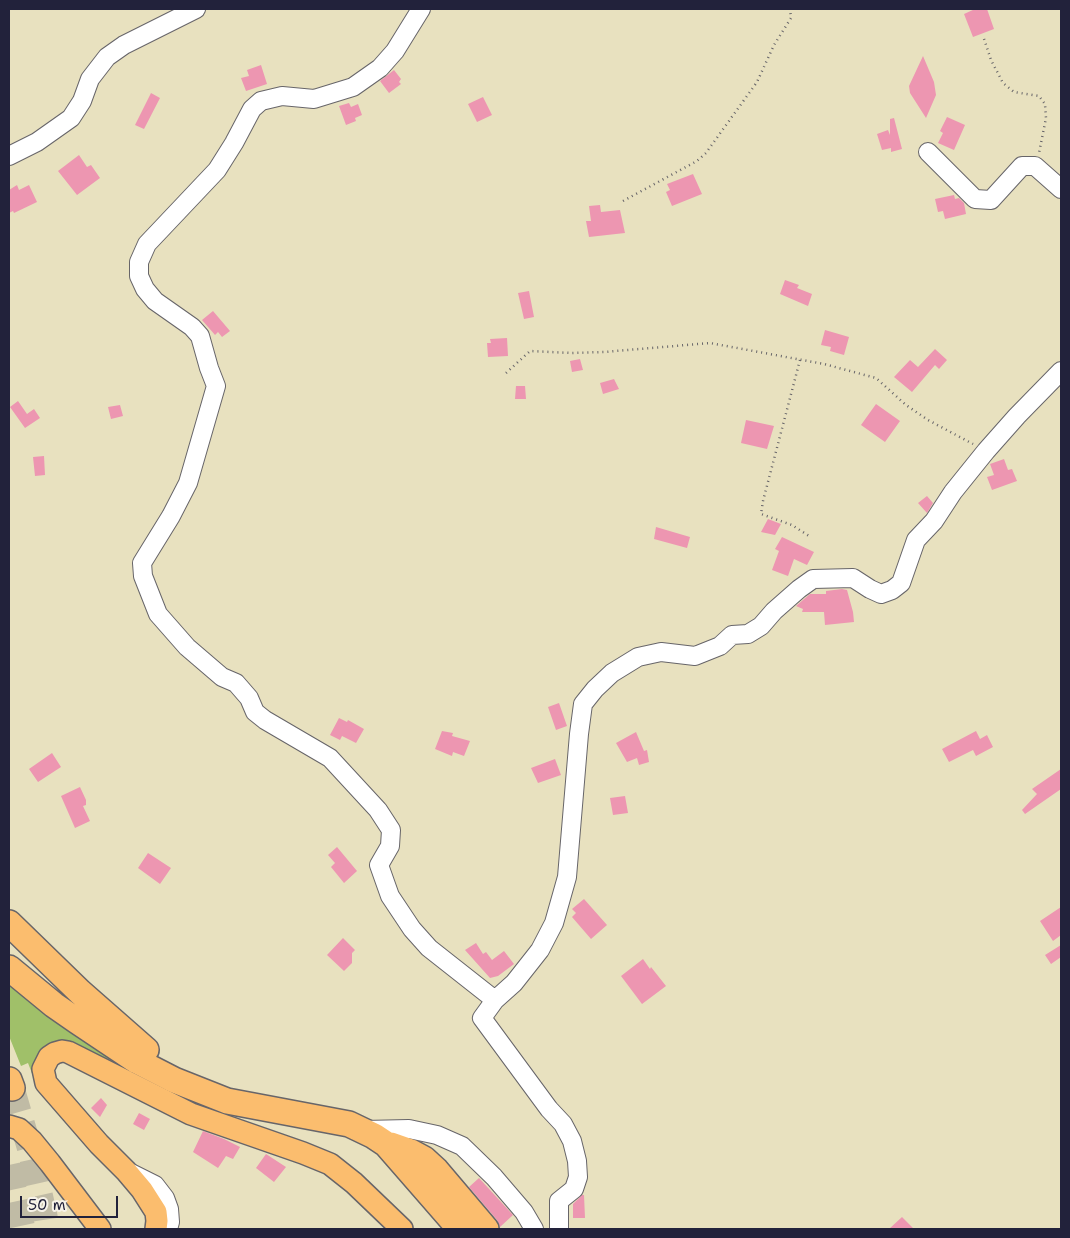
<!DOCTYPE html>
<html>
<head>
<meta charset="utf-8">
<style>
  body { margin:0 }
  #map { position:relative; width:1070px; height:1238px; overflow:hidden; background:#e8e1bf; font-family:"Shantell Sans",sans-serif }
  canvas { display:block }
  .frame { position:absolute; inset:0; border:10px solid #22223b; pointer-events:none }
  .scale { position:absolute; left:20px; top:1196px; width:98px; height:22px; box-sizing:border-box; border:2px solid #22223b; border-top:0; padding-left:6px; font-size:15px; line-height:18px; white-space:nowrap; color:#22223b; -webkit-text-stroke:4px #f7f3e8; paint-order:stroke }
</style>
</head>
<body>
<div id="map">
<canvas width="1070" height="1238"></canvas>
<div class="frame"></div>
<div class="scale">50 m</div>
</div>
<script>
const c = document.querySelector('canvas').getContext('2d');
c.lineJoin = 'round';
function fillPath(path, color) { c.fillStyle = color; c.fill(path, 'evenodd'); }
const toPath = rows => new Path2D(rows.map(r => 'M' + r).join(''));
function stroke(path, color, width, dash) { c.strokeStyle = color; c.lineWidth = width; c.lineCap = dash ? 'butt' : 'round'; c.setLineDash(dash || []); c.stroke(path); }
fillPath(toPath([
  [9,984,51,1018,151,1087,61,1043,36,1076,33,1076,28,1063,21,1066,9,1036]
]), '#a0c069');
fillPath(toPath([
  [975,9,987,9,994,29,973,37,964,14],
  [923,56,934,82,936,95,926,118,910,93,909,86],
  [261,65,267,84,246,91,241,78,249,76,247,70],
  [394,70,401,79,399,82,401,84,389,93,380,81],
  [151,93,160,98,144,129,135,125],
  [483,97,492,115,477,122,468,104],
  [349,103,351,107,358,104,362,115,355,118,356,121,346,125,339,106],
  [947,117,965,125,954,150,938,143,943,133,940,131],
  [894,118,902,149,891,152,891,148,882,150,877,134,888,130,890,135,890,119],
  [79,155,87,167,91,165,100,178,77,195,58,171],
  [693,174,702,194,672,206,666,192,670,190,667,184],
  [17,185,19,190,29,185,37,202,14,213,13,211,9,213,9,190],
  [954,195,955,199,959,198,964,203,966,214,945,219,943,211,938,212,935,199],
  [600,205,601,212,620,210,625,233,589,237,586,221,591,221,589,206],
  [785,280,799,285,797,288,812,294,808,306,780,294],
  [529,291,534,317,524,319,518,293],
  [213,311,230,331,222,337,218,332,215,335,202,320],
  [825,330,849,337,844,355,830,351,831,347,821,345],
  [507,338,508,356,488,357,487,343,491,343,490,339],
  [935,349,947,360,939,369,935,365,912,392,894,377,910,360,918,367],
  [580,359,583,370,572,372,570,361],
  [614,379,619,389,603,394,600,383],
  [516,386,525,386,526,399,515,399],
  [18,401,27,414,34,409,40,418,25,428,10,407],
  [876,404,900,421,885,442,861,425],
  [120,405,123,416,111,419,108,407],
  [746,420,774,426,767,449,741,443],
  [44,456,45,475,35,476,33,457],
  [1004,459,1008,470,1012,469,1017,481,992,490,987,477,994,475,990,464],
  [927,496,933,503,927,513,918,503],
  [768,519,781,524,775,535,761,532],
  [656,527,690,537,687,548,654,539],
  [782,537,814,552,807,565,794,559,788,576,772,570,779,551,775,549],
  [842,589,847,590,853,612,854,622,825,625,824,612,802,612,803,609,796,606,810,594,826,594,826,591],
  [559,703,567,726,556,730,548,707],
  [339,718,347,722,348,720,364,729,356,743,342,736,340,740,330,735],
  [442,731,453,733,452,736,470,741,464,756,453,752,452,756,435,749],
  [976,731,980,739,987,735,993,747,976,756,973,750,949,762,942,749],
  [636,732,644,751,647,750,649,762,639,765,637,758,627,762,616,743],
  [52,753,61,767,38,782,29,769],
  [555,759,561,775,538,783,531,768],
  [1061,769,1061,789,1025,814,1022,810,1037,794,1032,789],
  [80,787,86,800,86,805,83,806,90,821,75,828,61,796],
  [625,796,628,813,613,815,610,798],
  [337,847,357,871,344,883,331,867,335,863,328,855],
  [148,853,171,868,160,884,138,868],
  [584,899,607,925,591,939,572,917,576,913,572,909],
  [1061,907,1061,935,1053,941,1040,921],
  [343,938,355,950,352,953,352,963,344,971,327,955],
  [476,943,483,954,486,952,492,960,504,951,514,964,498,976,490,978,465,950],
  [1061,945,1061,957,1051,964,1045,955],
  [643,959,650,969,651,967,666,986,642,1004,621,976],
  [101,1098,107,1105,100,1117,91,1108],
  [139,1113,150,1119,144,1130,133,1124],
  [203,1131,224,1139,240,1147,233,1159,226,1156,218,1168,193,1152],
  [266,1154,286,1167,274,1182,256,1168],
  [479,1178,513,1215,500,1227,497,1220,469,1187],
  [582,1195,584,1195,585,1218,573,1218,573,1204],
  [902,1217,914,1229,889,1229]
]), '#ed96b1');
stroke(toPath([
  [12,1088,30,1150,45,1216,47,1229],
  [9,1165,23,1229]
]), '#c0bba5', 25, [25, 12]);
const minor = toPath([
  [421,9,395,51,380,68,353,87,314,99,282,96,261,101,252,109,234,143,217,170,147,244,139,262,139,276,145,289,155,301,192,327,200,336,209,368,216,386,188,483,171,516,142,563,143,576,158,614,187,647,222,677,236,683,249,698,255,712,265,720,330,758,378,810,391,830,390,846,379,865,390,896,412,929,429,948,495,1000,482,1018,549,1109,563,1124,572,1141,577,1161,578,1177,574,1189,559,1201,559,1229],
  [928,152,975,199,991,200,1022,166,1035,166,1061,189],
  [9,156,37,142,71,118,82,101,90,79,107,57,124,45,196,9],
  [495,1000,514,983,540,950,554,923,567,877,579,734,583,704,595,689,612,673,638,657,661,652,695,656,720,646,732,635,748,634,761,626,774,611,799,589,813,579,853,578,870,589,881,594,892,590,901,583,916,540,934,521,953,492,986,451,1017,416,1061,371],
  [364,1130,409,1129,437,1135,462,1146,494,1177,524,1212,534,1229],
  [127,1171,155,1185,165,1198,169,1209,170,1222,168,1229]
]);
const major = toPath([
  [9,1126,19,1129,32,1141,50,1163,100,1229],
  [156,1229,157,1221,156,1212,142,1190,126,1171,99,1144,46,1083,43,1069,49,1057,55,1053,62,1051,68,1052,191,1114,303,1153,330,1164,354,1183,402,1229]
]);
const highway = toPath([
  [9,923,80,992,146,1050],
  [9,968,54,1005,77,1021,137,1061,174,1080,227,1101,349,1124,374,1136,386,1144,460,1229],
  [9,1080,12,1088],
  [391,1145,411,1152,424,1159,436,1170,486,1229]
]);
stroke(minor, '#676569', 20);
stroke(major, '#676569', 24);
stroke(highway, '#676569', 28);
stroke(toPath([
  [984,39,991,60,1003,83,1014,92,1039,96,1045,104,1046,118,1039,153],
  [623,201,697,161,706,153,757,82,774,45,791,18,790,9],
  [800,360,763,501,761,514,792,525,809,536],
  [506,373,530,351,571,353,604,352,710,343,824,364,876,378,906,405,928,420,973,444]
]), '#676569', 2.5, [1, 4]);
stroke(minor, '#fff', 18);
stroke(major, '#fbbd6e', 21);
stroke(highway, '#fbbd6e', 25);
</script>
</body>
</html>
